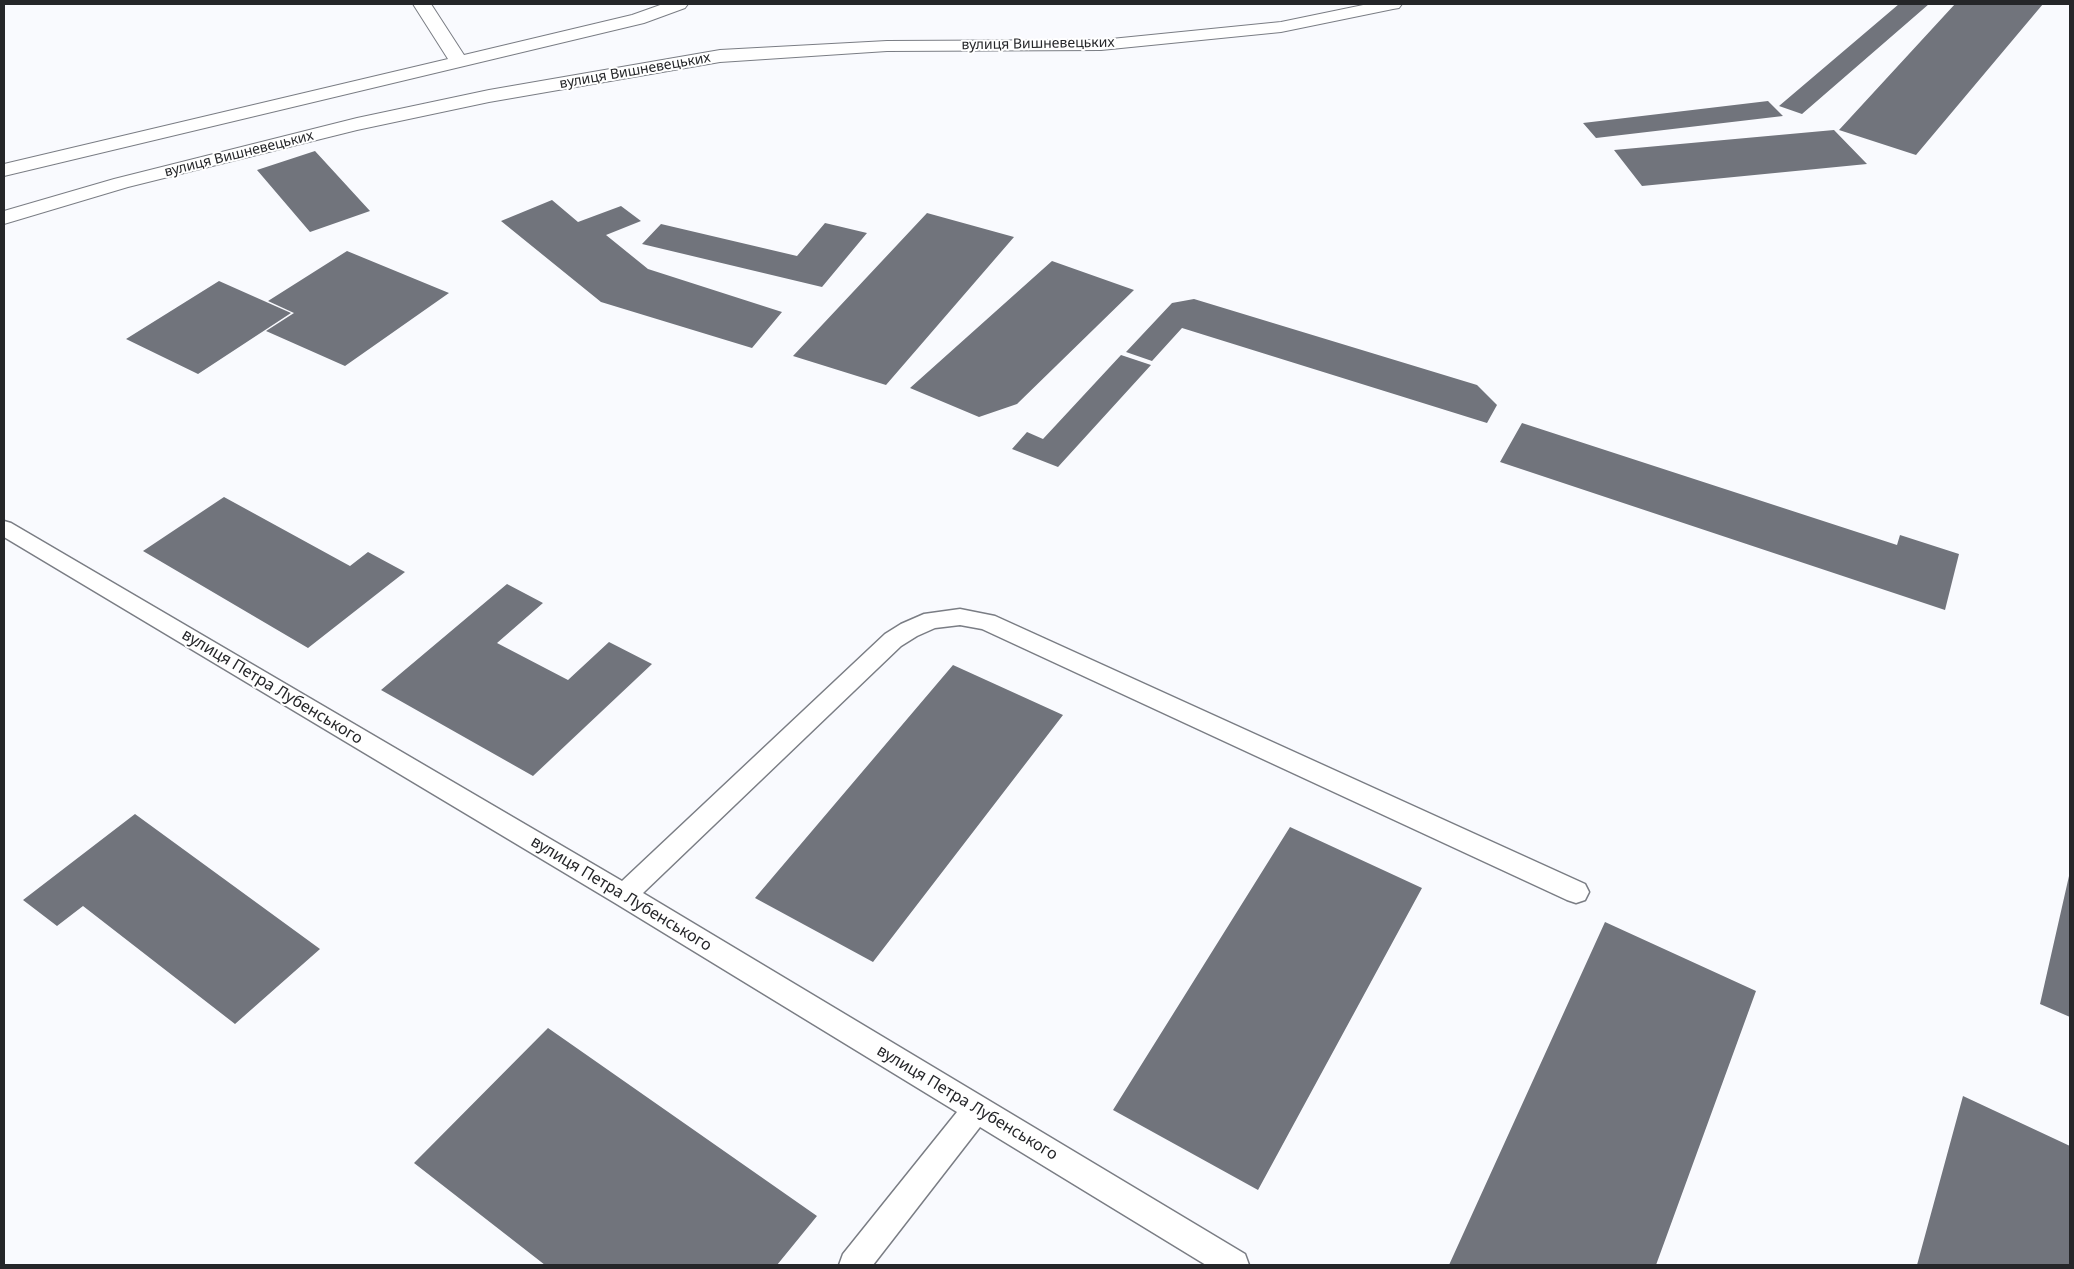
<!DOCTYPE html>
<html>
<head>
<meta charset="utf-8">
<style>
  body { margin:0 }
  #map { position:relative; width:2074px; height:1269px; overflow:hidden; background:#f9fafe; font-family:"Noto Sans",sans-serif }
  canvas { display:block }
  .frame { position:absolute; inset:0; border:5px solid #252629; pointer-events:none }
</style>
</head>
<body>
<div id="map">
<canvas width="2074" height="1269"></canvas>
<div class="frame"></div>
</div>
<script>
const c = document.querySelector('canvas').getContext('2d');
c.lineJoin = 'round';
function fillPath(path, color) { c.fillStyle = color; c.fill(path, 'evenodd'); }
const toPath = rows => new Path2D(rows.map(r => 'M' + r).join(''));
function stroke(path, color, width, dash) { c.strokeStyle = color; c.lineWidth = width; c.lineCap = dash ? 'butt' : 'round'; c.setLineDash(dash || []); c.stroke(path); }
function label(font, color, halo, rows, align = 'center') {
  c.font = font + ' "Noto Sans",sans-serif'; c.lineWidth = 4; c.setLineDash([]); c.textBaseline = 'middle'; c.strokeStyle = halo; c.fillStyle = color; for (const [text, x, y, turn = 0] of rows) {
    c.save(); c.translate(x, y); c.rotate((+turn || 0) * Math.PI / 180); c.textAlign = isNaN(turn) ? turn : align; if (halo) c.strokeText(text, 0, 0); c.fillText(text, 0, 0); c.restore();
  }
}
fillPath(toPath([
  [1899,4,1929,4,1802,114,1779,106],
  [1955,4,2043,4,1916,155,1839,130],
  [1768,101,1783,116,1596,138,1583,123],
  [1834,130,1867,164,1642,186,1614,150],
  [315,151,370,211,310,232,257,170],
  [552,200,578,222,621,206,641,221,606,235,648,269,782,312,752,348,601,302,501,221],
  [927,213,1014,237,886,385,793,356],
  [825,223,867,233,822,287,642,244,661,224,797,256],
  [347,251,449,293,345,366,266,331,294,313,268,301],
  [1052,261,1134,290,1017,404,979,417,910,388],
  [219,281,291,313,198,374,126,339],
  [1194,299,1477,385,1497,405,1487,423,1182,328,1152,361,1126,352,1172,303],
  [1121,355,1151,365,1058,467,1012,449,1027,432,1043,439],
  [1522,423,1897,545,1900,535,1959,554,1945,610,1500,462],
  [224,497,350,566,368,552,405,572,308,648,143,551],
  [507,584,543,603,497,643,568,680,609,642,652,664,533,776,381,690],
  [953,665,1063,715,873,962,755,898],
  [135,814,320,949,235,1024,83,906,57,926,23,900],
  [1290,827,1422,888,1258,1190,1113,1110],
  [2069,876,2070,876,2070,1017,2040,1004],
  [1605,922,1756,991,1656,1265,1449,1265],
  [548,1028,817,1216,777,1265,545,1265,414,1163],
  [1963,1096,2070,1146,2070,1265,1917,1265]
]), '#71747c');
const service = toPath([
  [4,521,11,523,622,881,885,634,901,624,924,614,960,609,995,616,1585,884,1589,892,1585,900,1576,903,1567,900,982,629,960,625,935,628,917,636,901,646,643,893,1245,1254,1249,1265,1206,1265,980,1127,873,1265,839,1265,843,1254,957,1112,615,903,4,537,4,521]
]);
const minor = toPath([
  [413,4,431,4,464,55,632,15,663,4,688,4,685,8,644,23,4,176,4,164,448,59,413,4]
]);
const secondary = toPath([
  [1368,4,1402,4,1399,8,1393,9,1281,32,1101,50,887,51,720,62,489,102,357,130,128,187,4,224,4,211,114,179,357,118,489,90,720,50,887,41,1101,40,1281,22,1368,4]
]);
stroke(service, '#7a7d84', 3);
stroke(minor, '#7a7d84', 2);
stroke(secondary, '#7a7d84', 2);
fillPath(service, '#fff');
fillPath(minor, '#fff');
fillPath(secondary, '#fff');
label('14px', '#252629', '#fff', [
  ["вулиця Вишневецьких",1038,44,-1],
  ["вулиця Вишневецьких",635,71,-10],
  ["вулиця Вишневецьких",239,154,-14]
]);
label('16px', '#252629', '#fff', [
  ["вулиця Петра Лубенського",272,687,31],
  ["вулиця Петра Лубенського",621,894,31],
  ["вулиця Петра Лубенського",967,1103,31]
]);
</script>
</body>
</html>
